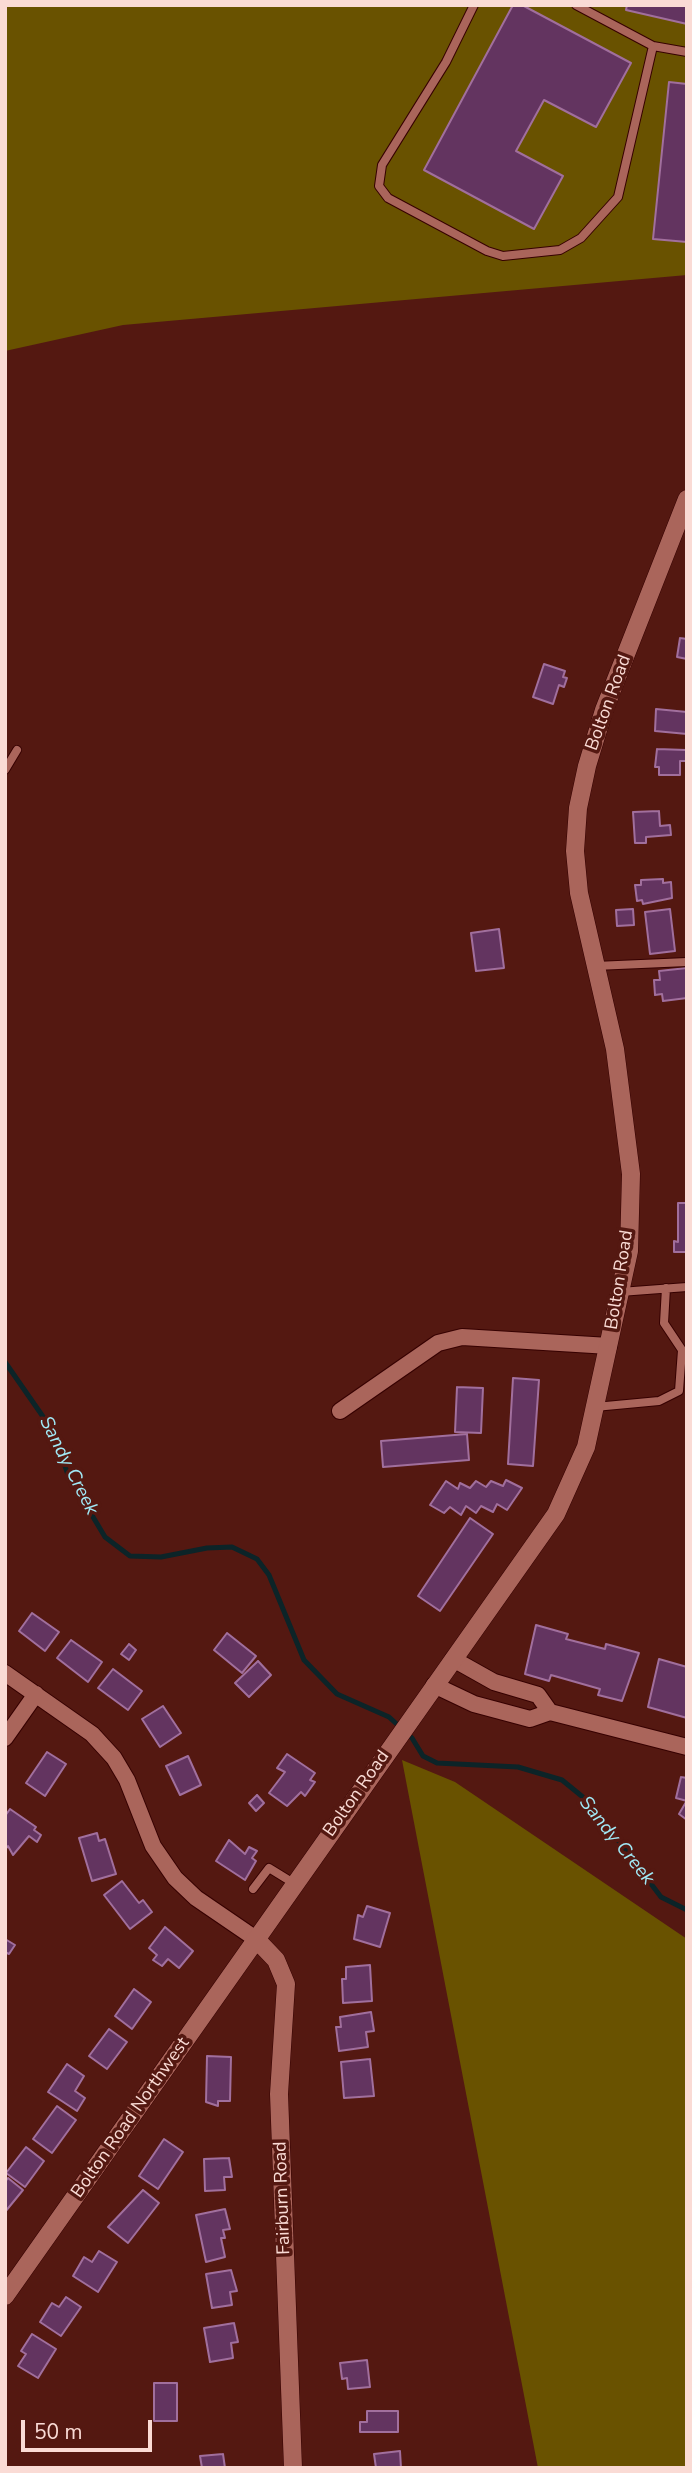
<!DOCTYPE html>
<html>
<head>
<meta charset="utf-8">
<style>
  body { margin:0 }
  #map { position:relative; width:692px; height:2473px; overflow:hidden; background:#541811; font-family:"Nunito Sans",sans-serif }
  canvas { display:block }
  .frame { position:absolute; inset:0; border:7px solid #fadbd5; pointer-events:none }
  .scale { position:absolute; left:21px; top:2420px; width:131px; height:32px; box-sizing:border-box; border:4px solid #fadbd5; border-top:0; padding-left:9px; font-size:21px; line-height:24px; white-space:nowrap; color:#fadbd5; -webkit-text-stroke:5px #541811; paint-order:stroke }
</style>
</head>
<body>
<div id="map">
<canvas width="692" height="2473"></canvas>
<div class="frame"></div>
<div class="scale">50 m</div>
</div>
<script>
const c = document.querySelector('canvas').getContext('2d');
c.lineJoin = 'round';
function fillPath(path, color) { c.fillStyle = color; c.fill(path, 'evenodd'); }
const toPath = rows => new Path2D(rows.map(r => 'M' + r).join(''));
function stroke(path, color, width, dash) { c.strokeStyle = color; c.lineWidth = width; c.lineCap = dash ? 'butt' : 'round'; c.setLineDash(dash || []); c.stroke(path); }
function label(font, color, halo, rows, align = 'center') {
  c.font = font + ' "Nunito Sans",sans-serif'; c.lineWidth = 7; c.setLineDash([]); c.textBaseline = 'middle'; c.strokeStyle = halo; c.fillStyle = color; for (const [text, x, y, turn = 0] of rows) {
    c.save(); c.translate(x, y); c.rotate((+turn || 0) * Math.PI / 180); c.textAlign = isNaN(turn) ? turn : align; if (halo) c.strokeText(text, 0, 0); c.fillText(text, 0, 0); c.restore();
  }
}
fillPath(toPath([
  [5,5,687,5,687,275,123,325,5,351],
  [402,1760,455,1782,687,1939,687,2468,538,2468]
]), '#695200');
stroke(toPath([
  [5,1362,53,1431,68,1475,105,1537,130,1556,161,1557,207,1548,232,1547,257,1559,269,1575,304,1660,337,1694,389,1717,412,1738,423,1756,437,1763,518,1767,562,1780,589,1802,661,1897,687,1910]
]), '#0c2428', 5);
const building = toPath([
  [513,5,522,5,631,63,596,127,544,100,516,151,563,176,534,229,424,170,513,5],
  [627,5,687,5,687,24,626,10,627,5],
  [669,82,687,84,687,242,653,239,669,82],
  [680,638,687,639,687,659,677,657,680,638],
  [544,664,565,671,563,677,567,678,564,687,559,685,553,704,533,697,544,664],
  [656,709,687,712,687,734,655,731,656,709],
  [657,749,686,750,686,761,680,761,680,775,659,775,659,767,655,767,657,749],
  [659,811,660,826,670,825,671,835,646,837,646,843,635,843,633,812,659,811],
  [663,879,663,883,671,882,672,898,643,904,642,900,637,901,635,885,641,885,641,880,663,879],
  [633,909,634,925,617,926,616,910,633,909],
  [670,909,675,951,650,954,645,912,670,909],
  [499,929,504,968,476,971,471,933,499,929],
  [687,968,687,998,663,1001,662,994,655,995,654,980,660,980,659,971,687,968],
  [678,1203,687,1203,687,1252,674,1252,674,1241,678,1242,678,1203],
  [513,1378,539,1380,533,1466,508,1464,513,1378],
  [457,1387,483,1388,481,1433,455,1432,457,1387],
  [467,1434,469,1460,383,1467,381,1441,467,1434],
  [506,1480,522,1488,507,1510,497,1504,493,1512,481,1506,476,1513,466,1506,461,1515,450,1507,444,1513,430,1505,446,1481,458,1489,460,1483,470,1488,476,1481,486,1487,491,1481,503,1486,506,1480],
  [470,1518,493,1534,440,1611,418,1596,470,1518],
  [32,1613,59,1632,45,1651,19,1631,32,1613],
  [536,1625,568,1634,566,1639,605,1649,606,1644,639,1653,622,1701,598,1695,600,1689,551,1675,549,1681,525,1674,536,1625],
  [227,1633,256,1656,242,1673,214,1650,227,1633],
  [71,1640,102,1662,88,1682,57,1658,71,1640],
  [129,1644,136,1650,129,1660,121,1654,129,1644],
  [659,1659,687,1667,687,1718,648,1707,659,1659],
  [258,1661,271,1675,249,1697,235,1683,258,1661],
  [113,1669,142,1691,128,1710,98,1688,113,1669],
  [163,1706,181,1733,160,1747,142,1719,163,1706],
  [47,1752,66,1764,45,1796,26,1783,47,1752],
  [287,1754,315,1773,310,1780,315,1782,305,1796,301,1792,287,1806,269,1793,285,1772,277,1768,287,1754],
  [188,1756,201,1785,180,1795,166,1766,188,1756],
  [681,1777,687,1778,687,1801,676,1798,681,1777],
  [257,1795,264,1803,256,1811,249,1803,257,1795],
  [686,1802,687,1802,687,1820,679,1814,686,1802],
  [10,1809,36,1827,34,1830,41,1835,37,1842,29,1836,13,1855,8,1846,5,1850,5,1816,10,1809],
  [97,1833,99,1841,105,1839,116,1874,92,1881,79,1838,97,1833],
  [229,1840,245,1854,249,1847,257,1851,252,1858,256,1861,245,1880,216,1861,229,1840],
  [122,1881,139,1903,143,1900,152,1912,130,1929,104,1895,122,1881],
  [367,1906,390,1913,380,1947,354,1939,358,1915,363,1917,367,1906],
  [165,1927,193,1951,179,1968,168,1959,162,1966,153,1960,157,1955,149,1948,165,1927],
  [5,1939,15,1945,9,1954,5,1952,5,1939],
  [370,1965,372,2001,343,2003,342,1979,346,1979,346,1967,370,1965],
  [134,1989,151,2002,132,2029,115,2016,134,1989],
  [371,2012,374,2031,366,2032,368,2047,339,2051,336,2027,341,2027,340,2017,371,2012],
  [109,2029,127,2042,107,2069,89,2056,109,2029],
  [207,2056,231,2057,230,2101,218,2101,218,2106,206,2102,207,2056],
  [370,2059,374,2096,344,2098,341,2062,370,2059],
  [67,2064,84,2076,75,2091,85,2098,77,2111,48,2092,67,2064],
  [57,2106,76,2120,52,2153,33,2139,57,2106],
  [164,2139,183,2152,158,2189,139,2176,164,2139],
  [26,2147,44,2161,25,2187,6,2173,26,2147],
  [229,2158,232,2177,224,2177,225,2190,205,2191,204,2159,229,2158],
  [8,2178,23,2190,5,2212,5,2182,8,2178],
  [143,2190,159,2203,128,2243,108,2227,143,2190],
  [225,2209,230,2229,223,2230,225,2238,221,2238,225,2257,206,2262,196,2215,225,2209],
  [99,2251,117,2262,98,2292,73,2276,84,2257,92,2262,99,2251],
  [231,2270,237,2291,230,2292,232,2305,212,2308,206,2274,231,2270],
  [66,2297,81,2307,61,2336,40,2322,52,2303,59,2307,66,2297],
  [234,2323,238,2342,231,2343,233,2358,210,2362,204,2328,234,2323],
  [32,2334,56,2349,38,2378,18,2366,26,2354,21,2351,32,2334],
  [367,2360,370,2387,348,2389,347,2378,342,2379,340,2363,367,2360],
  [154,2383,177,2383,177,2421,154,2421,154,2383],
  [367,2411,398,2411,398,2432,360,2432,360,2422,367,2422,367,2411],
  [400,2451,401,2468,376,2468,374,2454,400,2451],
  [223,2454,225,2468,202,2468,200,2456,223,2454]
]);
fillPath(building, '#633460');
stroke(building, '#a16f9d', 2);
const service = toPath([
  [474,5,446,62,382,165,379,186,388,198,487,251,503,256,560,250,581,238,618,197,653,46],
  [576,5,653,46,687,52],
  [5,770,17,750],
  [595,966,687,962],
  [620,1292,687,1287],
  [595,1407,659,1401,679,1391,682,1350,664,1323,666,1288],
  [253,1889,269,1868,295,1884]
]);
const minor = toPath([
  [340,1411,438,1343,462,1337,609,1346],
  [453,1659,494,1682,538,1695,550,1712],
  [5,1673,92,1734,114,1758,127,1780,153,1846,175,1878,196,1898,256,1939],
  [434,1685,474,1704,530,1719,550,1712,687,1747],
  [5,1738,36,1694]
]);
const tertiary = toPath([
  [256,1939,276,1960,286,1984,279,2094,293,2468],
  [5,2296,556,1514,586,1447,629,1251,631,1174,615,1049,579,893,575,851,578,808,587,766,604,710,687,499]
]);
stroke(service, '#360000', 10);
stroke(minor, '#360000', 18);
stroke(tertiary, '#360000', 19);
stroke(service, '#aa655b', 8);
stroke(minor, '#aa655b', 16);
stroke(tertiary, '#aa655b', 18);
label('18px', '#fadbd5', '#541811', [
  ["Bolton Road",609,703,-70],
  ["Bolton Road",620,1280,-81],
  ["Bolton Road",357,1794,-55],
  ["Bolton Road Northwest",131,2118,-55],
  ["Fairburn Road",283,2198,-92]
]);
label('italic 19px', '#a1e9f6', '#541811', [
  ["Sandy Creek",68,1466,63],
  ["Sandy Creek",616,1841,51]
]);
</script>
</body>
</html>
